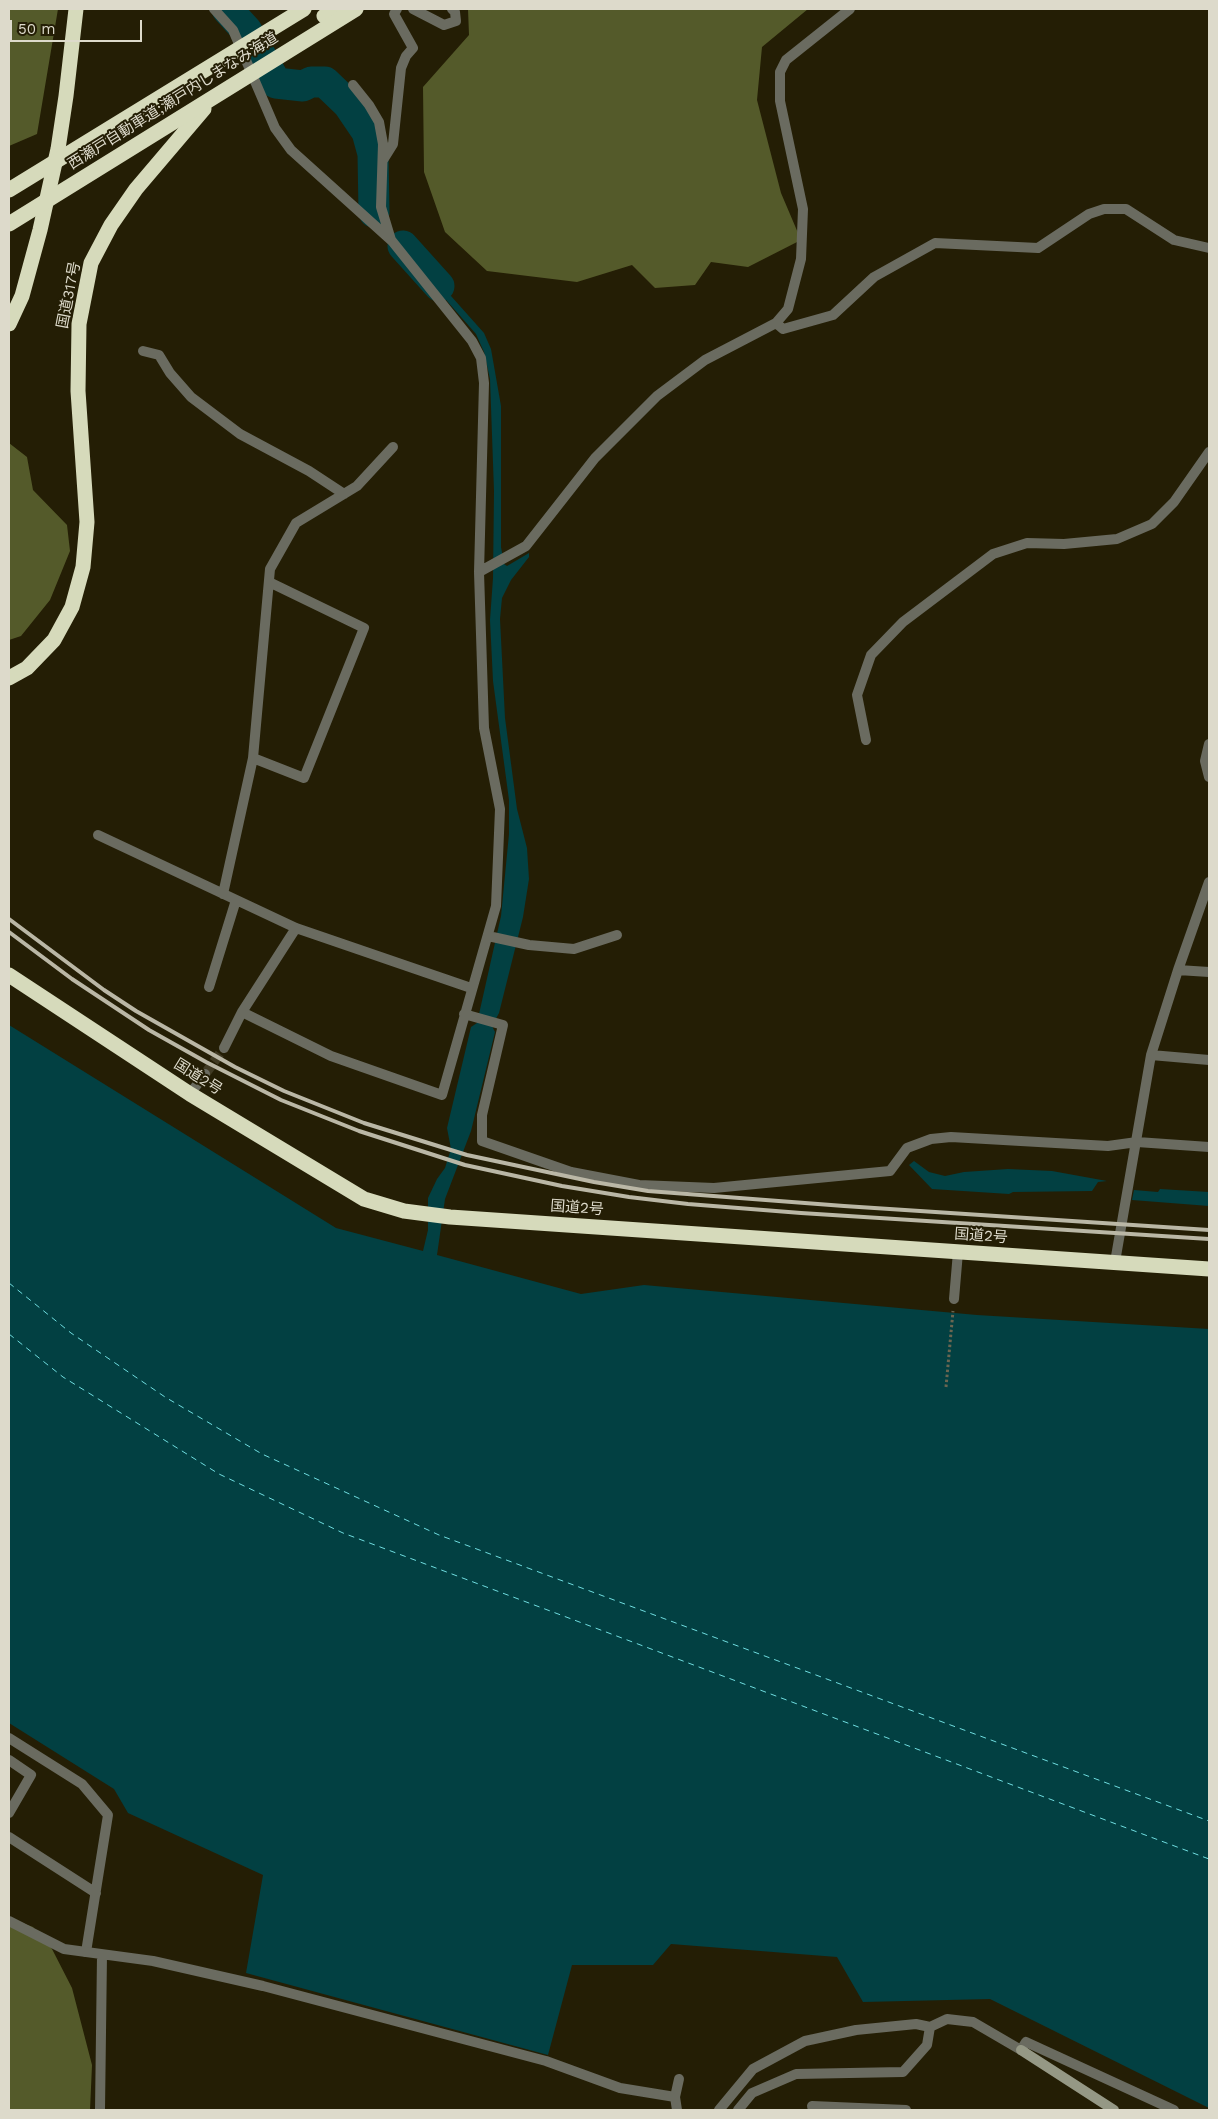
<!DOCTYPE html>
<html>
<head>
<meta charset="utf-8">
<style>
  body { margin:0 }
  #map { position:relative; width:1218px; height:2119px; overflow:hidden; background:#241e05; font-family:"Work Sans",sans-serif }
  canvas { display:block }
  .frame { position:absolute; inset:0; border:10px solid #dddacb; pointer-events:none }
  .scale { position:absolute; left:10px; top:20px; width:132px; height:22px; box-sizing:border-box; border:2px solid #dddacb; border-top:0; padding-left:6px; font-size:15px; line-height:18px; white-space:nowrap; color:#dddacb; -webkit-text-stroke:4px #241e05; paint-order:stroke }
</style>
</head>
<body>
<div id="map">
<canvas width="1218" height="2119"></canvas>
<div class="frame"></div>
<div class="scale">50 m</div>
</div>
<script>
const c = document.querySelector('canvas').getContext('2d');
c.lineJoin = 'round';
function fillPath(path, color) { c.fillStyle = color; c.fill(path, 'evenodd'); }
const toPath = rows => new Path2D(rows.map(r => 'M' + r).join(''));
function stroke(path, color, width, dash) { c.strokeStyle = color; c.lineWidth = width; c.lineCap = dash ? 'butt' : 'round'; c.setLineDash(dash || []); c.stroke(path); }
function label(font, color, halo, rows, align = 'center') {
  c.font = font + ' "Work Sans","Noto Sans JP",sans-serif'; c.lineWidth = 4; c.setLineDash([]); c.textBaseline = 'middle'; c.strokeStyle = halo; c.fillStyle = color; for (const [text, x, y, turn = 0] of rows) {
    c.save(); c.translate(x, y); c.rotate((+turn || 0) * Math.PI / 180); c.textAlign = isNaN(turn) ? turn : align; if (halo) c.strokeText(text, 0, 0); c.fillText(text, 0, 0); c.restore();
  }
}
fillPath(toPath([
  [9,9,58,9,37,134,9,146],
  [468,9,808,9,762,47,757,100,781,193,801,240,748,267,711,262,695,285,655,288,632,265,577,282,487,271,445,232,424,172,423,87,469,35],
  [9,443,27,457,33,490,67,525,70,551,50,600,21,636,9,640],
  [9,1918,33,1927,52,1949,72,1988,92,2065,90,2110,9,2110]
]), '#545a2a');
fillPath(toPath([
  [410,250,484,333,491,349,501,406,501,547,504,564,507,566,529,553,529,557,511,580,502,598,500,619,505,718,517,809,527,848,529,879,523,917,499,1013,492,1026,495,1032,471,1131,445,1199,437,1255,581,1294,644,1285,977,1315,1209,1329,1209,2108,990,1999,863,2002,837,1957,671,1944,653,1965,572,1965,548,2055,246,1973,263,1875,128,1813,114,1789,9,1723,9,1025,336,1228,423,1251,428,1230,428,1198,437,1179,445,1168,451,1149,447,1128,471,1027,477,1023,501,916,509,834,509,800,493,681,490,620,493,578,494,491,490,379,484,352,476,334,411,260],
  [914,1161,929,1172,945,1176,964,1172,1008,1169,1052,1171,1107,1181,1098,1182,1092,1191,1013,1192,1009,1194,932,1189,909,1165],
  [1160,1189,1209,1192,1209,1206,1132,1200,1134,1190,1158,1192]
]), '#024042');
stroke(toPath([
  [227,9,247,31,276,83,303,86,311,82,325,82,348,104,367,132,373,154,374,212],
  [403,246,439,286]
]), '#024042', 31);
stroke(toPath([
  [9,1283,71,1333,165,1397,262,1454,439,1535,1209,1821],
  [9,1334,63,1377,219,1474,343,1533,1209,1859]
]), '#6fdde0', 1, [6, 5]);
stroke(toPath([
  [205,1074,224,1048]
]), '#403a23', 10, [10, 5]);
stroke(toPath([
  [946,1387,953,1311]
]), '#6b6651', 3, [2.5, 2.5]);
stroke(toPath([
  [954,1299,958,1252],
  [9,1738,82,1784,108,1815,86,1952],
  [9,1760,31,1775,9,1813],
  [9,1837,96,1893],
  [1021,2050,1026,2042,1174,2110]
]), '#6a6b60', 10);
stroke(toPath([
  [214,9,233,30,275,128,291,150,392,241,472,341,481,358,484,383,479,572,484,728,500,809,496,906,442,1095,331,1056,242,1012],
  [413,9,444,25,456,21,455,12,452,9],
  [353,85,369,105,379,122,383,144,381,207,391,240],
  [383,160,393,144,401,68,406,56,413,48,394,14,397,9],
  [776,323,783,329,833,315,874,277,935,243,1038,248,1089,214,1104,209,1126,209,1174,240,1209,248],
  [143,351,159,355,170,373,191,397,240,434,309,471,344,494],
  [479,572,526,546,595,458,657,396,705,360,776,323,788,309,801,259,803,209,780,101,780,72,786,60,850,9],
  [866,740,857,695,871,655,903,622,993,554,1027,543,1064,544,1117,539,1152,524,1174,502,1209,452],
  [1209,744,1205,761,1209,777],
  [253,758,304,778,364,628,269,582],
  [98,835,296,928,471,988],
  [223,894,253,758,270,569,296,523,357,486,393,447],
  [488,936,529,945,574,949,617,935],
  [1178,970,1209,972],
  [209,987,236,900],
  [464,1014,503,1025,482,1115,482,1141,571,1172,639,1185,714,1188,890,1171,907,1148,931,1139,951,1137,1108,1146,1137,1142,1209,1147],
  [224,1048,242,1012,296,928],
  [1151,1055,1209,1060],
  [190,1094,205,1074],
  [1115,1262,1151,1055,1178,970,1209,882],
  [9,1921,64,1949,153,1961,263,1986,546,2061,620,2088,675,2097],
  [930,2027,947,2019,973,2022,1021,2050],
  [100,2110,102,1955],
  [677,2110,675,2097,679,2079],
  [719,2110,753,2069,805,2041,856,2030,916,2024,930,2027,927,2045,903,2072,796,2074,752,2093,738,2110],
  [813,2110,812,2106,906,2110]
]), '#6a6b60', 10);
stroke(toPath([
  [1021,2050,1114,2110]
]), '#959885', 10);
stroke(toPath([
  [324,16,335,9],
  [9,324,22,296,40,230,58,149,66,96,76,9],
  [9,678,27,668,54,640,72,607,83,567,87,522,78,391,79,324,91,263,111,225,136,189,204,109],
  [9,975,190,1094,364,1199,404,1211,450,1217,1209,1269]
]), '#d6dabb', 15);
stroke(toPath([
  [9,919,104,990,136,1011,235,1067,284,1091,364,1123,467,1155,594,1182,648,1191,844,1206,1209,1230],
  [9,932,72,979,149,1030,206,1062,281,1100,359,1131,465,1165,562,1186,629,1197,688,1204,801,1213,1209,1239]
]), '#bab7a6', 4);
stroke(toPath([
  [9,190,304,9],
  [9,224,356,9]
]), '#d6dabb', 15);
label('15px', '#dddacb', '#241e05', [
  ["西瀬戸自動車道;瀬戸内しまなみ海道",173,101,-32],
  ["国道317号",69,295,-79],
  ["国道2号",198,1077,32],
  ["国道2号",577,1208,4],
  ["国道2号",981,1236,4]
]);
</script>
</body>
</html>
